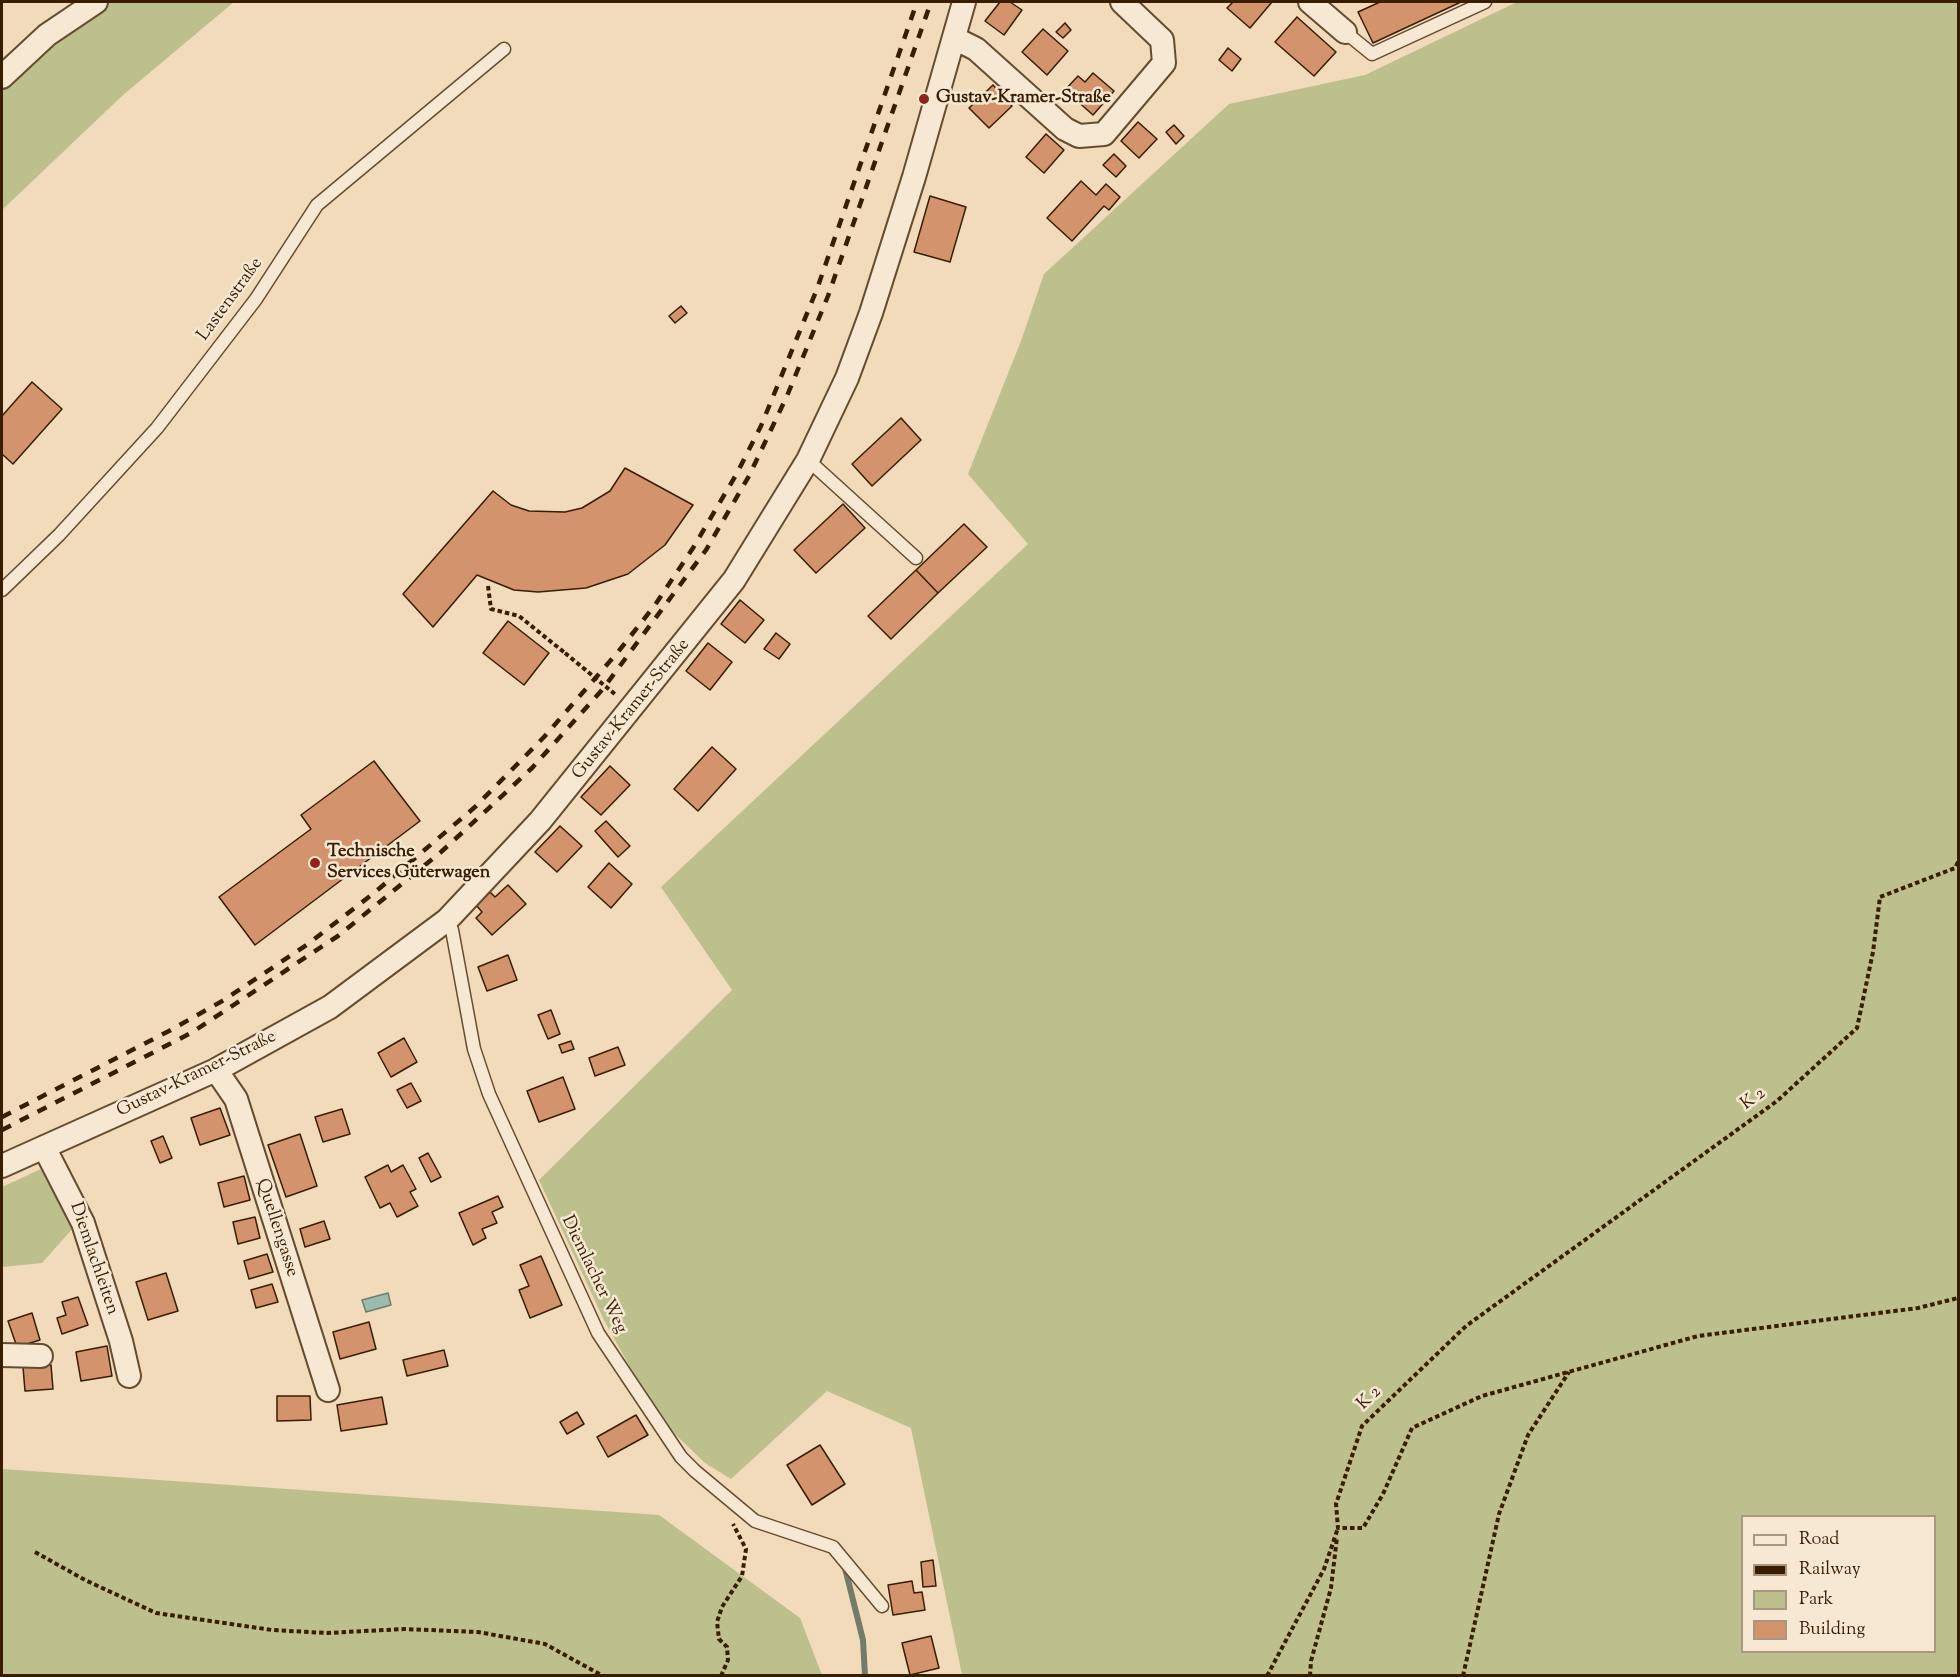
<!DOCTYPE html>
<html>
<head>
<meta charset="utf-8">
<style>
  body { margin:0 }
  #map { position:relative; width:1960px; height:1677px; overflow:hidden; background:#f1dbbb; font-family:"Sorts Mill Goudy",serif }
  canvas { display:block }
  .frame { position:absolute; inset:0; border:3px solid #381d00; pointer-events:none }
  .legend { position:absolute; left:1741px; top:1515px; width:195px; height:138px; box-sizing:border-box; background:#f6e8d3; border:2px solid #aa977f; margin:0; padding:8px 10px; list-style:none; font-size:18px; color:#381d00 }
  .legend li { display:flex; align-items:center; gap:12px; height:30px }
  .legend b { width:30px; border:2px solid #aa977f }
</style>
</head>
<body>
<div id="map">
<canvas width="1960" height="1677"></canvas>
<div class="frame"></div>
<ul class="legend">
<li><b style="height:8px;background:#f6e8d3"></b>Road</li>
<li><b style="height:8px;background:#381d00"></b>Railway</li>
<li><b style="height:16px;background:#bdbf8d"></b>Park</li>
<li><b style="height:16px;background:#d3946d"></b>Building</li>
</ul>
</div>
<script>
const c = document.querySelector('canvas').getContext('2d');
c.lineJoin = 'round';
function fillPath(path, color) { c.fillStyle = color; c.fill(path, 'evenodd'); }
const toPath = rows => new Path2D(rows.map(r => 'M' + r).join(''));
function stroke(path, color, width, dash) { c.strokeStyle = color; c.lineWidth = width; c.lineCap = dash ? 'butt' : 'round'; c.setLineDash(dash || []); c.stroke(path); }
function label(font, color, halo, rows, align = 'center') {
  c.font = font + ' "Sorts Mill Goudy",serif'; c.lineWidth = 5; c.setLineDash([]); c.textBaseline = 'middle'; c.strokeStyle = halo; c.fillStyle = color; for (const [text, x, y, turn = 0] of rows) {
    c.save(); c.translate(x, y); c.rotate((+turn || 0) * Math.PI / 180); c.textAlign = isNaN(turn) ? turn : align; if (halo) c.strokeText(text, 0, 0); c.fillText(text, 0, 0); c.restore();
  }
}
fillPath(toPath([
  [76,2,234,2,123,95,2,210,2,58],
  [1517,2,1958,2,1958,1675,962,1675,911,1428,827,1391,731,1479,705,1463,658,1418,604,1320,539,1180,732,990,661,887,1028,544,968,474,1021,341,1044,274,1229,104,1365,75],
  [1742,1516,1934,1516,1934,1652,1742,1652],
  [41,1169,73,1228,42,1263,2,1267,2,1187],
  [2,1469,659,1515,800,1618,822,1675,2,1675]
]), '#bdbf8d');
const water = toPath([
  [388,1293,391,1305,366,1312,362,1300,388,1293]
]);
fillPath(water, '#9bbbb0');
stroke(water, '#737c6a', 1.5);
stroke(toPath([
  [844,1564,863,1640,865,1676]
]), '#737c6a', 6);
const building = toPath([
  [1000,2,1010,2,1022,10,1004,35,985,21,1000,2],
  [1233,2,1272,2,1250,28,1227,8,1233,2],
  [1380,2,1461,2,1373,43,1358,12,1380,2],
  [1297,17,1336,52,1314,76,1275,42,1297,17],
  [1065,23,1071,30,1063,38,1056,32,1065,23],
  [1043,29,1068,51,1047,75,1022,52,1043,29],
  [1228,48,1241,59,1232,71,1219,60,1228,48],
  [1093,73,1114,91,1093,115,1065,90,1078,76,1085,82,1093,73],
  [993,85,1012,106,989,128,969,108,993,85],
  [1138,122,1157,139,1139,158,1121,141,1138,122],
  [1174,125,1184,136,1176,144,1166,132,1174,125],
  [1046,134,1064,150,1044,173,1026,157,1046,134],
  [1114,154,1126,166,1116,177,1103,165,1114,154],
  [1081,181,1096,195,1106,184,1120,197,1109,210,1104,206,1072,241,1047,218,1081,181],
  [930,196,966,207,950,262,914,252,930,196],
  [681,306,687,313,675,323,669,316,681,306],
  [32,382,62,409,13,464,2,454,2,416,32,382],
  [901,418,921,440,872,486,852,464,901,418],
  [625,468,693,505,665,545,628,574,586,588,538,592,514,590,477,575,433,627,403,594,493,491,511,505,529,511,565,512,582,508,610,491,625,468],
  [843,504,865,528,816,573,794,550,843,504],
  [964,524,987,547,938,593,916,570,964,524],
  [916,570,938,593,891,639,868,616,916,570],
  [740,600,764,620,745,643,721,624,740,600],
  [508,621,549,653,524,685,483,653,508,621],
  [776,633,790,644,779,659,764,649,776,633],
  [708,643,732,662,710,690,686,671,708,643],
  [712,747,736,769,698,811,674,789,712,747],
  [374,761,420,821,255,945,219,897,311,829,301,815,374,761],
  [610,766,630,785,601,815,581,797,610,766],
  [606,821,630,846,618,857,595,831,606,821],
  [560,826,582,846,557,872,535,852,560,826],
  [609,863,632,884,611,908,588,887,609,863],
  [508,885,526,904,492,935,476,918,482,912,476,905,490,892,495,897,508,885],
  [508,955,517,980,487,991,478,967,508,955],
  [551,1010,560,1034,548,1039,538,1015,551,1010],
  [404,1038,417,1062,391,1077,378,1053,404,1038],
  [571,1041,574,1049,562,1053,559,1045,571,1041],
  [618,1047,625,1065,595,1076,589,1058,618,1047],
  [563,1077,575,1109,539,1122,527,1091,563,1077],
  [411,1083,421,1101,407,1108,397,1090,411,1083],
  [220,1108,230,1135,200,1145,191,1118,220,1108],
  [342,1109,350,1134,323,1142,315,1117,342,1109],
  [300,1134,317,1186,286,1197,268,1145,300,1134],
  [163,1136,172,1158,160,1163,151,1141,163,1136],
  [428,1153,441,1177,431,1182,419,1158,428,1153],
  [388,1165,391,1172,403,1165,416,1189,410,1192,418,1206,397,1217,390,1203,380,1208,365,1177,388,1165],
  [244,1176,250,1200,224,1207,218,1183,244,1176],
  [498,1196,503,1207,492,1212,497,1223,482,1229,486,1238,473,1245,459,1213,498,1196],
  [255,1217,260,1238,238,1244,233,1222,255,1217],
  [324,1221,330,1239,305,1247,300,1229,324,1221],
  [267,1254,273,1272,249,1279,244,1261,267,1254],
  [541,1256,562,1305,530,1318,519,1290,529,1286,520,1265,541,1256],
  [166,1273,178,1311,148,1320,136,1282,166,1273],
  [272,1284,278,1302,256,1308,251,1290,272,1284],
  [78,1297,88,1325,62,1334,57,1318,66,1315,62,1302,78,1297],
  [32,1313,40,1340,17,1347,8,1321,32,1313],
  [369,1322,376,1349,340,1359,333,1332,369,1322],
  [107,1346,112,1376,81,1381,76,1352,107,1346],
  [444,1350,448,1366,407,1376,403,1360,444,1350],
  [51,1365,53,1389,25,1391,23,1367,51,1365],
  [277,1396,310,1396,311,1420,277,1421,277,1396],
  [382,1397,387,1424,341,1431,337,1405,382,1397],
  [577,1412,584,1424,567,1434,560,1422,577,1412],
  [636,1415,648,1435,608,1457,597,1437,636,1415],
  [820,1445,845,1484,812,1505,787,1465,820,1445],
  [933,1560,936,1586,923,1587,921,1562,933,1560],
  [912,1581,914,1593,922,1592,925,1610,893,1615,888,1585,912,1581],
  [931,1636,939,1668,910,1675,902,1643,931,1636]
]);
fillPath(building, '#d3946d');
stroke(building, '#381d00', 1.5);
const service = toPath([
  [1345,32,1372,54,1485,2],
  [808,460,916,558],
  [2,590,59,535,157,428,256,299,317,205,504,49],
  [447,920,452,930,474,1049,489,1094,598,1333,681,1457,695,1471,755,1521,833,1547,882,1606]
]);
const minor = toPath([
  [1310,2,1345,32],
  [954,38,976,49,1065,129,1079,136,1104,134,1164,63,1162,40,1122,2],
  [2,77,47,35,96,2],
  [216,1070,236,1099,328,1390],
  [44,1147,83,1223,121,1341,129,1376],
  [2,1166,216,1070,330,1007,447,920,540,821,734,580,808,460,847,378,871,313,914,177,964,2],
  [2,1355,41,1356]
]);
stroke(service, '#664c2f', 15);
stroke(minor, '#664c2f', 26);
stroke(toPath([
  [488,586,491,609,519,616,565,653],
  [1958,862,1955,868,1880,897,1873,952,1857,1028,1777,1101,1466,1326,1362,1426,1336,1504,1338,1528,1363,1528,1383,1494,1412,1428,1482,1396,1698,1336,1918,1308,1958,1298],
  [35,1552,85,1580,156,1613,272,1630,327,1633,404,1629,478,1632,545,1644,603,1676],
  [721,1676,728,1660,727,1647,719,1639,717,1622,722,1607,742,1576,746,1549,733,1524],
  [1267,1676,1324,1569,1338,1528],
  [1310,1676,1311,1661,1331,1588,1337,1537],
  [1463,1676,1499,1514,1528,1435,1569,1372]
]), '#381d00', 4, [4.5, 3]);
stroke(service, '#f6e8d3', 12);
stroke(minor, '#f6e8d3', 22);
stroke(toPath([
  [2,1117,169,1031,224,1000,308,944,374,893,475,807,544,737,618,652,655,605,693,548,736,475,761,426,817,289,917,2],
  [2,1130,191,1033,338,936,441,852,489,808,532,768,602,690,706,550,749,476,787,396,828,296,931,2]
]), '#381d00', 4.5, [10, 10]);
stroke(toPath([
  [565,653,616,695]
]), '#381d00', 4, [4.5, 3]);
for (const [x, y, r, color] of [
  [924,99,6,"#8f2418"],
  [315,863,6,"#8f2418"]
]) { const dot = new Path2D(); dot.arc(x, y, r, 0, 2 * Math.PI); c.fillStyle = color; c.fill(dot); stroke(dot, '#f6e8d3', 2); }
label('bold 18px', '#381d00', '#f6e8d3', [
  ["Gustav-Kramer-Straße",936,99],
  ["Technische",327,853],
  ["Services Güterwagen",327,874]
], 'left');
label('18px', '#381d00', '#f6e8d3', [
  ["Lastenstraße",231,300,-54],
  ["Gustav-Kramer-Straße",632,710,-51],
  ["Gustav-Kramer-Straße",197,1075,-26],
  ["K 2",1754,1100,-36],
  ["Quellengasse",276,1228,72],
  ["Diemlachleiten",93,1259,71],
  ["Diemlacher Weg",593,1275,64],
  ["K 2",1370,1399,-44]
]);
</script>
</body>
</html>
